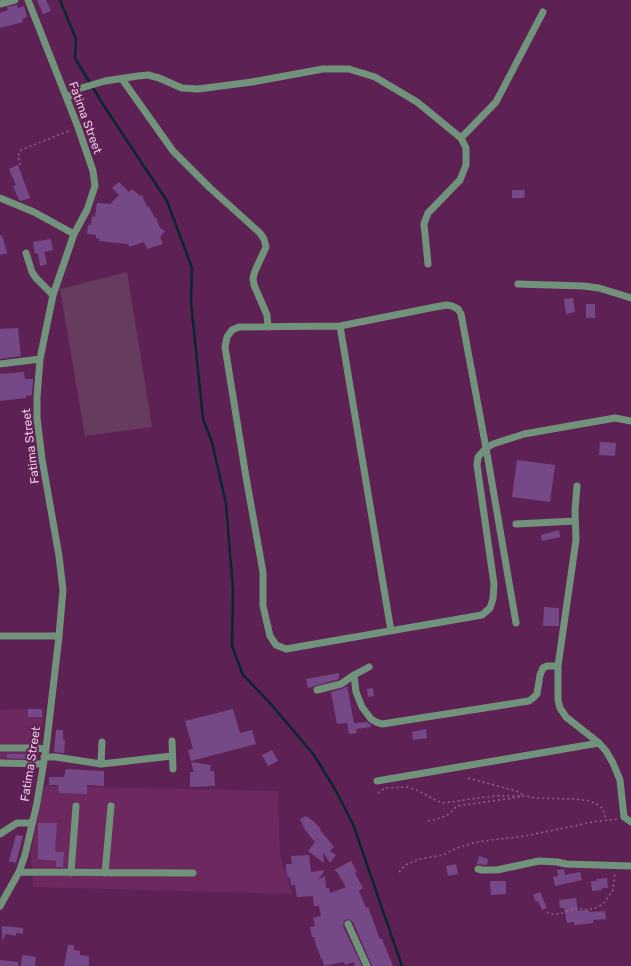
<!DOCTYPE html>
<html>
<head>
<meta charset="utf-8">
<style>
  body { margin:0 }
  canvas { display:block; background:#5e2153 }
</style>
</head>
<body>
<canvas width="631" height="966"></canvas>
<script>
const c = document.querySelector('canvas').getContext('2d');
c.lineJoin = 'round';
function fillPath(path, color) { c.fillStyle = color; c.fill(path, 'evenodd'); }
const toPath = rows => new Path2D(rows.map(r => 'M' + r).join(''));
function stroke(path, color, width, dash) { c.strokeStyle = color; c.lineWidth = width; c.lineCap = dash ? 'butt' : 'round'; c.setLineDash(dash || []); c.stroke(path); }
function label(font, color, halo, rows, align = 'center') {
  c.font = font + ' Rubik,sans-serif'; c.lineWidth = 4; c.setLineDash([]); c.textBaseline = 'middle'; c.strokeStyle = halo; c.fillStyle = color; for (const [text, x, y, turn = 0] of rows) {
    c.save(); c.translate(x, y); c.rotate((+turn || 0) * Math.PI / 180); c.textAlign = isNaN(turn) ? turn : align; if (halo) c.strokeText(text, 0, 0); c.fillText(text, 0, 0); c.restore();
  }
}
fillPath(toPath([
  [44,709,37,766,0,766,0,710],
  [44,786,278,791,280,854,292,894,33,887,31,852]
]), '#6c285f');
fillPath(toPath([
  [127,272,152,427,85,436,60,289]
]), '#673b5e');
stroke(toPath([
  [60,0,76,39,75,58,104,106,167,201,192,268,191,302,203,419,212,442,226,504,233,589,232,646,243,675,270,703,314,755,336,791,353,824,402,966]
]), '#08272e', 2.5);
fillPath(toPath([
  [37,0,46,0,51,11,43,14],
  [17,5,18,8,24,6,27,17,22,19,23,22,0,28,0,13,8,10,7,7],
  [18,165,30,198,21,201,19,200,13,186,16,185,9,169],
  [119,182,129,192,132,189,140,196,142,195,147,207,149,207,155,218,156,217,160,228,165,231,160,237,163,244,147,249,144,242,129,247,128,244,99,241,100,239,96,238,96,235,87,234,88,225,91,225,92,216,95,217,97,203,110,204,119,195,112,188],
  [512,190,525,190,524,198,512,198],
  [2,235,7,253,0,255,0,236],
  [51,239,53,250,44,252,47,264,40,266,38,253,35,254,33,242],
  [573,298,575,312,566,314,564,299],
  [586,304,595,304,595,318,586,318],
  [18,328,21,356,0,359,0,329],
  [24,372,25,379,33,379,32,395,26,396,26,398,0,401,0,374],
  [600,442,616,443,615,456,599,455],
  [517,460,555,465,550,502,512,497],
  [559,530,560,537,542,541,541,535],
  [544,607,559,608,559,626,543,626],
  [339,673,339,679,308,688,306,679],
  [347,686,354,723,367,722,371,725,371,727,356,729,357,733,349,734,347,723,337,724,331,692,342,689],
  [373,688,374,696,368,697,367,689],
  [28,709,42,709,42,717,28,717],
  [233,709,240,733,252,730,256,744,191,761,188,750,193,749,185,721],
  [426,729,427,738,413,740,412,732],
  [56,730,63,730,63,740,65,740,64,753,54,752],
  [272,750,278,761,268,766,262,755],
  [7,754,28,754,28,759,7,758],
  [191,762,211,765,210,771,214,771,215,786,190,787,190,772,194,772],
  [66,769,104,771,104,786,87,785,87,794,59,793,58,785,49,785,49,777,64,777],
  [306,816,314,822,321,829,320,830,334,847,330,851,336,855,330,863,323,852,324,863,308,851,315,842,305,830,300,819],
  [38,823,57,823,55,850,56,852,64,852,63,867,56,867,56,861,38,859],
  [16,835,23,836,16,863,9,861],
  [309,855,311,872,325,870,318,880,325,876,326,888,329,888,330,893,346,887,337,872,334,870,351,861,357,872,355,873,363,888,359,891,366,908,368,907,380,939,382,939,393,966,372,966,353,922,348,919,344,921,343,926,362,966,355,966,354,962,345,965,344,962,324,966,322,958,321,959,318,949,317,949,314,937,312,937,310,927,315,926,313,918,321,916,319,906,314,906,313,896,297,897,295,885,291,885,290,877,288,878,286,870,286,864,292,864,291,856],
  [479,856,488,859,487,865,477,864],
  [456,864,458,874,448,876,446,866],
  [564,869,565,875,580,872,582,880,555,886,553,877,558,876,557,870],
  [607,878,608,888,602,888,602,890,592,891,591,881,597,881,596,879],
  [490,881,506,881,506,894,491,895],
  [540,892,547,908,542,910,538,901,536,902,533,895],
  [576,898,578,911,585,910,585,911,589,910,589,912,605,911,606,919,593,920,593,923,574,925,574,922,567,923,564,908,560,908,559,900],
  [2,926,23,928,23,934,16,933,16,936,6,934,2,941],
  [68,945,74,945,74,950,80,951,80,955,89,956,89,966,64,966],
  [22,955,36,957,35,966,21,966],
  [0,960,18,962,18,966,0,966]
]), '#754988');
stroke(toPath([
  [20,165,18,156,21,150,71,130],
  [468,778,516,791,524,795],
  [378,793,385,788,407,787,419,791,435,800,443,803,494,796,526,796,536,798,575,799,590,801,600,806,603,809,606,820],
  [428,821,441,818,449,814,457,806,520,797],
  [399,872,405,865,420,859,443,855,457,848,476,842,525,836,593,822,617,819],
  [547,912,550,914,560,914,574,908,588,910,598,907,605,902,613,890,615,873]
]), '#94608a', 1.5, [2, 3]);
stroke(toPath([
  [0,4,15,0],
  [122,79,173,151,210,188,260,233,264,239,266,247,255,271,253,278,254,285,267,315,268,327],
  [67,98,78,89,105,81,138,76,148,75,159,78,182,88,198,89,252,82,323,69,349,69,375,77,417,102,461,138,466,148,466,165,460,180,428,213,424,224,428,264],
  [461,138,496,102,543,12],
  [0,198,34,212,74,234],
  [26,253,32,272,36,278,53,295],
  [518,284,583,286,599,288,631,298],
  [340,326,391,631],
  [0,364,40,359],
  [577,486,575,510,576,540,558,666,558,700,560,708,566,717,599,743,606,751,613,763,620,780,624,817,631,822],
  [516,524,575,521],
  [516,623,486,448,461,314,458,309,452,306,447,305,435,307,340,326,239,327,232,330,227,337,225,347,246,477,263,572,263,606,270,636,276,645,286,649,482,615,490,608,493,599,494,584,477,465,478,457,486,448,493,444,524,434,615,418,631,421],
  [0,636,59,636],
  [354,675,356,692,362,707,371,719,376,722,382,724,529,701,533,698,537,694,540,675,543,668,547,666,558,666],
  [317,690,341,684,354,675,369,667],
  [172,741,173,769],
  [0,748,34,748,46,749],
  [44,757,56,757,101,764,172,756],
  [0,763,43,764],
  [101,764,102,742],
  [377,781,599,743],
  [0,834,17,823,32,823],
  [478,869,482,870,497,870,539,861,557,862,566,864,631,866],
  [19,872,193,873],
  [71,873,76,806],
  [105,873,111,806],
  [0,906,19,872,25,855,37,803,46,749,59,636,63,590,59,556,42,459,37,418,37,398,40,359,53,295,74,234,87,210,95,186,93,171,78,127,28,0],
  [348,924,367,966]
]), '#71927b', 7);
label('12px', '#ecc7e3', '#5e2153', [
  ["Fatima Street",85,118,70],
  ["Fatima Street",31,446,-97],
  ["Fatima Street",31,764,-81]
]);
</script>
</body>
</html>
